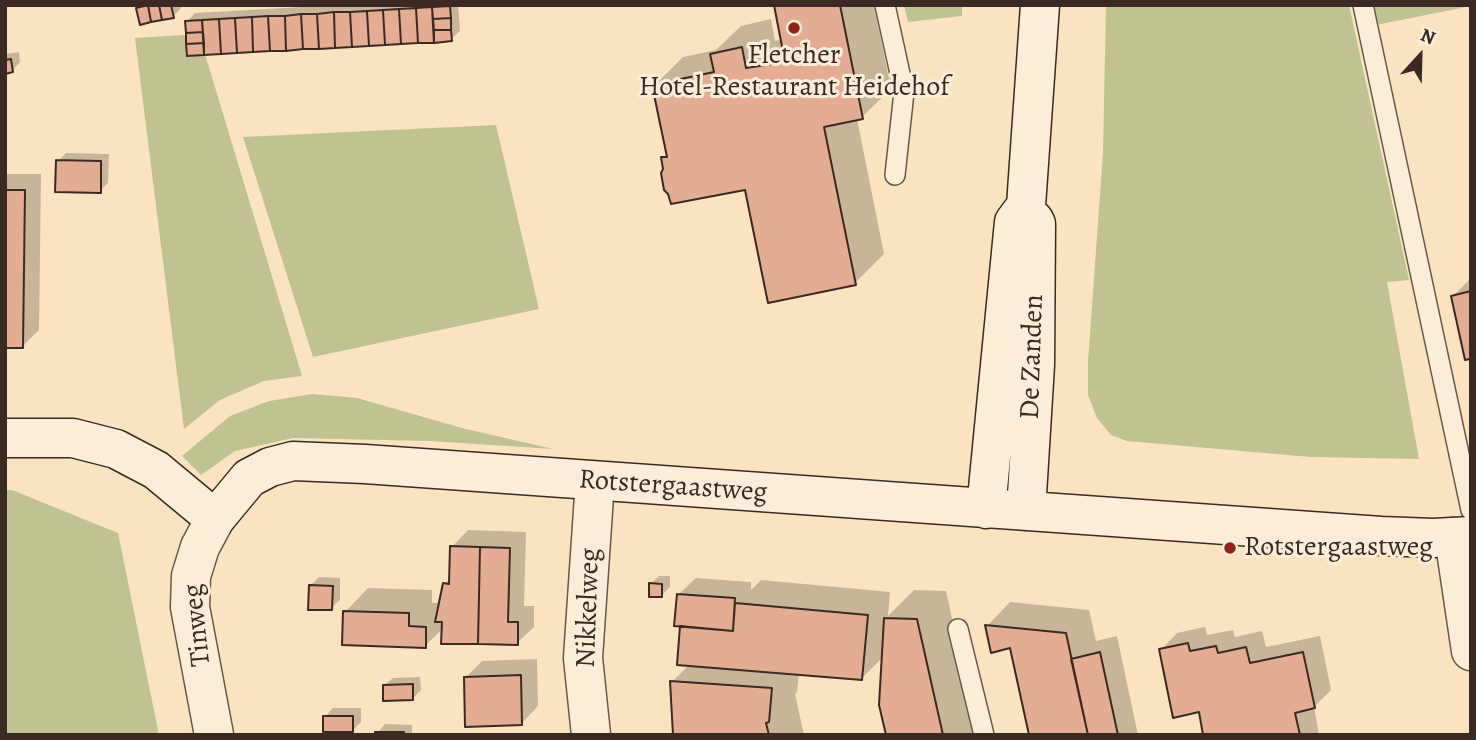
<!DOCTYPE html>
<style>
body{margin:0}
#map{position:relative;width:1476px;height:740px;overflow:hidden;background:#f9e3c1;font-family:Alegreya,serif}
canvas{display:block}
.frame{position:absolute;inset:0;border:7px solid #3b2a23;pointer-events:none}
.north{position:absolute;left:1385px;top:21px;width:70px;height:70px;-webkit-text-stroke:5px #fbedd7;paint-order:stroke;rotate:22deg;font-size:19px;font-weight:700;line-height:28px;text-align:center;color:#3b2a23}
.north::after{content:'';display:block;margin:auto;width:24px;height:32px;background:#3b2a23;clip-path:polygon(50% 0,100% 100%,50% 72%,0 100%)}
</style>
<div id="map">
<canvas width="1476" height="740"></canvas>
<div class="frame"></div>
<div class="north">N</div>
</div>
<script>
const context = document.querySelector('canvas').getContext('2d');
context.lineJoin = 'round';
function fillPath(path, color) { context.fillStyle = color; context.fill(path, 'evenodd'); }
const poly = rows => new Path2D(rows.map(r => 'M' + r).join(''));
function trace(path, color, width, dash) { context.strokeStyle = color; context.lineWidth = width; context.lineCap = dash ? 'butt' : 'round'; context.setLineDash(dash || []); context.stroke(path); }
function label(font, color, halo, rows, align = 'center') {
  context.font = font + ' Alegreya,serif'; context.lineWidth = 6; context.setLineDash([]); context.textBaseline = 'middle'; context.strokeStyle = halo; context.fillStyle = color; for (const [text, x, y, turn = 0] of rows) {
    context.save(); context.translate(x, y); context.rotate((+turn || 0) * Math.PI / 180); context.textAlign = isNaN(turn) ? turn : align; if (halo) context.strokeText(text, 0, 0); context.fillText(text, 0, 0); context.restore();
  }
}
fillPath(poly([
 [904,5,962,5,962,16,908,22],
 [1106,5,1349,5,1409,280,1387,282,1419,459,1311,457,1127,441,1111,435,1097,418,1088,395,1088,362,1103,153],
 [1372,5,1471,5,1471,6,1376,25],
 [199,34,302,376,264,381,220,400,184,429,135,38],
 [496,125,539,309,313,357,243,137],
 [313,394,357,398,462,428,553,449,430,441,293,438,235,451,201,475,182,456,230,416,269,401],
 [5,490,12,490,118,533,159,735,5,735]
]), '#c0c391');
fillPath(poly([
 [137,5,181,5,181,8,173,17,141,23],
 [337,5,458,5,460,31,451,39,189,54,187,22,195,13],
 [776,5,874,5,891,89,862,117,857,119,884,254,855,283,746,188,663,158,668,153,654,86,683,57,716,50,741,26,771,19,775,41,783,39],
 [19,52,20,62,12,71,5,72,5,54],
 [66,153,109,154,108,183,100,191,58,161],
 [5,174,41,174,39,330,22,347,5,346],
 [1471,278,1471,357,1453,296],
 [468,530,526,532,524,606,534,606,534,627,517,643,444,627,425,646,345,612,368,588,432,590,432,603,441,603,444,584,451,578,452,547],
 [659,576,670,576,670,587,661,596,650,584],
 [319,577,340,578,340,600,331,608,311,585],
 [696,578,751,582,751,590,761,580,890,592,888,616,914,590,946,591,978,735,888,735,883,657,862,678,799,673,797,692,795,694,804,735,674,735,672,682,690,664,682,625,679,594],
 [1010,602,1089,610,1096,641,1117,636,1138,735,1030,735,1011,646,987,626],
 [1205,627,1207,635,1233,630,1235,637,1262,631,1266,647,1320,636,1331,690,1314,707,1319,735,1205,735,1200,710,1161,650,1177,633],
 [537,659,538,706,522,723,466,677,482,661],
 [420,677,421,690,412,699,384,686,393,678],
 [333,708,361,708,361,722,353,730,325,717],
 [385,724,412,725,412,735,376,735]
]), '#0003');
const building = poly([
 [148,5,151,22,140,25,136,8,148,5],
 [148,5,159,5,162,20,151,22,148,5],
 [159,5,171,5,174,18,162,20,159,5],
 [774,5,840,5,863,119,824,127,856,285,768,303,745,190,671,204,668,194,664,190,661,173,663,169,661,157,667,157,652,85,714,72,710,54,742,47,746,68,785,62,774,5],
 [450,6,451,18,433,19,432,7,450,6],
 [432,7,434,43,418,43,416,8,432,7],
 [416,8,418,43,401,44,399,9,416,8],
 [399,9,401,44,385,45,383,10,399,9],
 [383,10,385,45,369,46,367,11,383,10],
 [367,11,369,46,352,47,350,12,367,11],
 [334,12,350,12,352,47,335,48,334,12],
 [334,12,335,48,319,49,317,14,334,12],
 [301,14,303,49,286,51,285,16,301,14],
 [301,14,317,14,319,49,303,49,301,14],
 [268,16,285,16,286,51,270,51,268,16],
 [268,16,270,51,253,52,252,17,268,16],
 [252,17,253,52,237,53,235,18,252,17],
 [235,18,237,53,221,54,219,19,235,18],
 [451,18,451,30,434,30,433,19,451,18],
 [219,19,221,54,204,55,202,20,219,19],
 [202,20,203,32,186,33,185,21,202,20],
 [434,30,451,30,452,41,434,43,434,30],
 [203,32,204,43,186,44,186,33,203,32],
 [204,43,204,55,187,56,186,44,204,43],
 [11,59,13,72,5,74,5,60,11,59],
 [56,160,101,161,101,193,55,192,56,160],
 [5,190,25,190,23,348,5,348,5,190],
 [1471,291,1471,362,1470,359,1465,360,1451,296,1471,291],
 [450,546,480,547,478,644,441,644,442,622,435,622,443,583,449,584,450,546],
 [480,547,510,548,508,622,518,622,518,645,478,644,480,547],
 [649,583,662,584,662,597,649,597,649,583],
 [309,585,333,586,332,610,308,610,309,585],
 [677,594,735,598,733,631,674,626,677,594],
 [735,603,868,615,862,680,677,665,680,626,733,631,735,603],
 [343,611,409,613,409,626,426,627,426,648,342,645,343,611],
 [884,618,917,619,943,735,886,735,879,705,884,618],
 [985,625,1066,633,1088,735,1029,735,1010,648,991,653,985,625],
 [1188,643,1190,651,1216,646,1218,653,1246,647,1250,663,1303,652,1315,708,1295,713,1300,735,1203,735,1199,712,1173,718,1159,649,1188,643],
 [1100,652,1118,735,1088,735,1071,659,1100,652],
 [521,675,522,725,465,727,464,677,521,675],
 [670,681,772,688,769,722,766,723,769,735,673,735,670,681],
 [413,684,413,700,383,701,383,685,413,684],
 [323,716,353,716,353,732,323,732,323,716],
 [375,732,404,732,404,735,375,735,375,732]
]);
fillPath(building, '#e5ac94');
trace(building, '#3b2a23', 2);
const lane = poly([
 [885,5,904,92,895,175],
 [1363,5,1471,510],
 [958,629,984,735]
]);
const street = poly([
 [1454,537,1471,651],
 [214,735,190,607,191,576,200,547,215,519],
 [591,735,583,658,595,481]
]);
const secondary = poly([
 [5,438,73,438,116,449,156,470,215,519,249,478,270,467,293,461,365,464,1381,536,1433,538,1471,536],
 [986,509,1014,222,1026,206,1040,5],
 [1026,511,1035,365,1036,224,1034,220]
]);
trace(lane, '#6a584a', 22);
trace(street, '#6a584a', 41);
trace(secondary, '#3b2a23', 41);
trace(lane, '#fbedd7', 19);
trace(street, '#fbedd7', 38);
trace(secondary, '#fbedd7', 38);
for (const [x, y, r, color] of [
 [794,28,7,"#8f2418"],
 [1230,548,7,"#8f2418"]
]) { const dot = new Path2D(); dot.arc(x, y, r, 0, 2 * Math.PI); context.fillStyle = color; context.fill(dot); trace(dot, '#fbedd7', 2.5); }
label('28px', '#3b2a23', '#fbedd7', [
 ["Fletcher",794,56],
 ["Hotel-Restaurant Heidehof",794,88],
 ["Rotstergaastweg",1244,548,"left"]
]);
label('28px', '#3b2a23', '#fbedd7', [
 ["De Zanden",1033,357,-88],
 ["Rotstergaastweg",673,487,4],
 ["Nikkelweg",589,608,-88],
 ["Tinweg",198,625,-96]
]);
</script>
